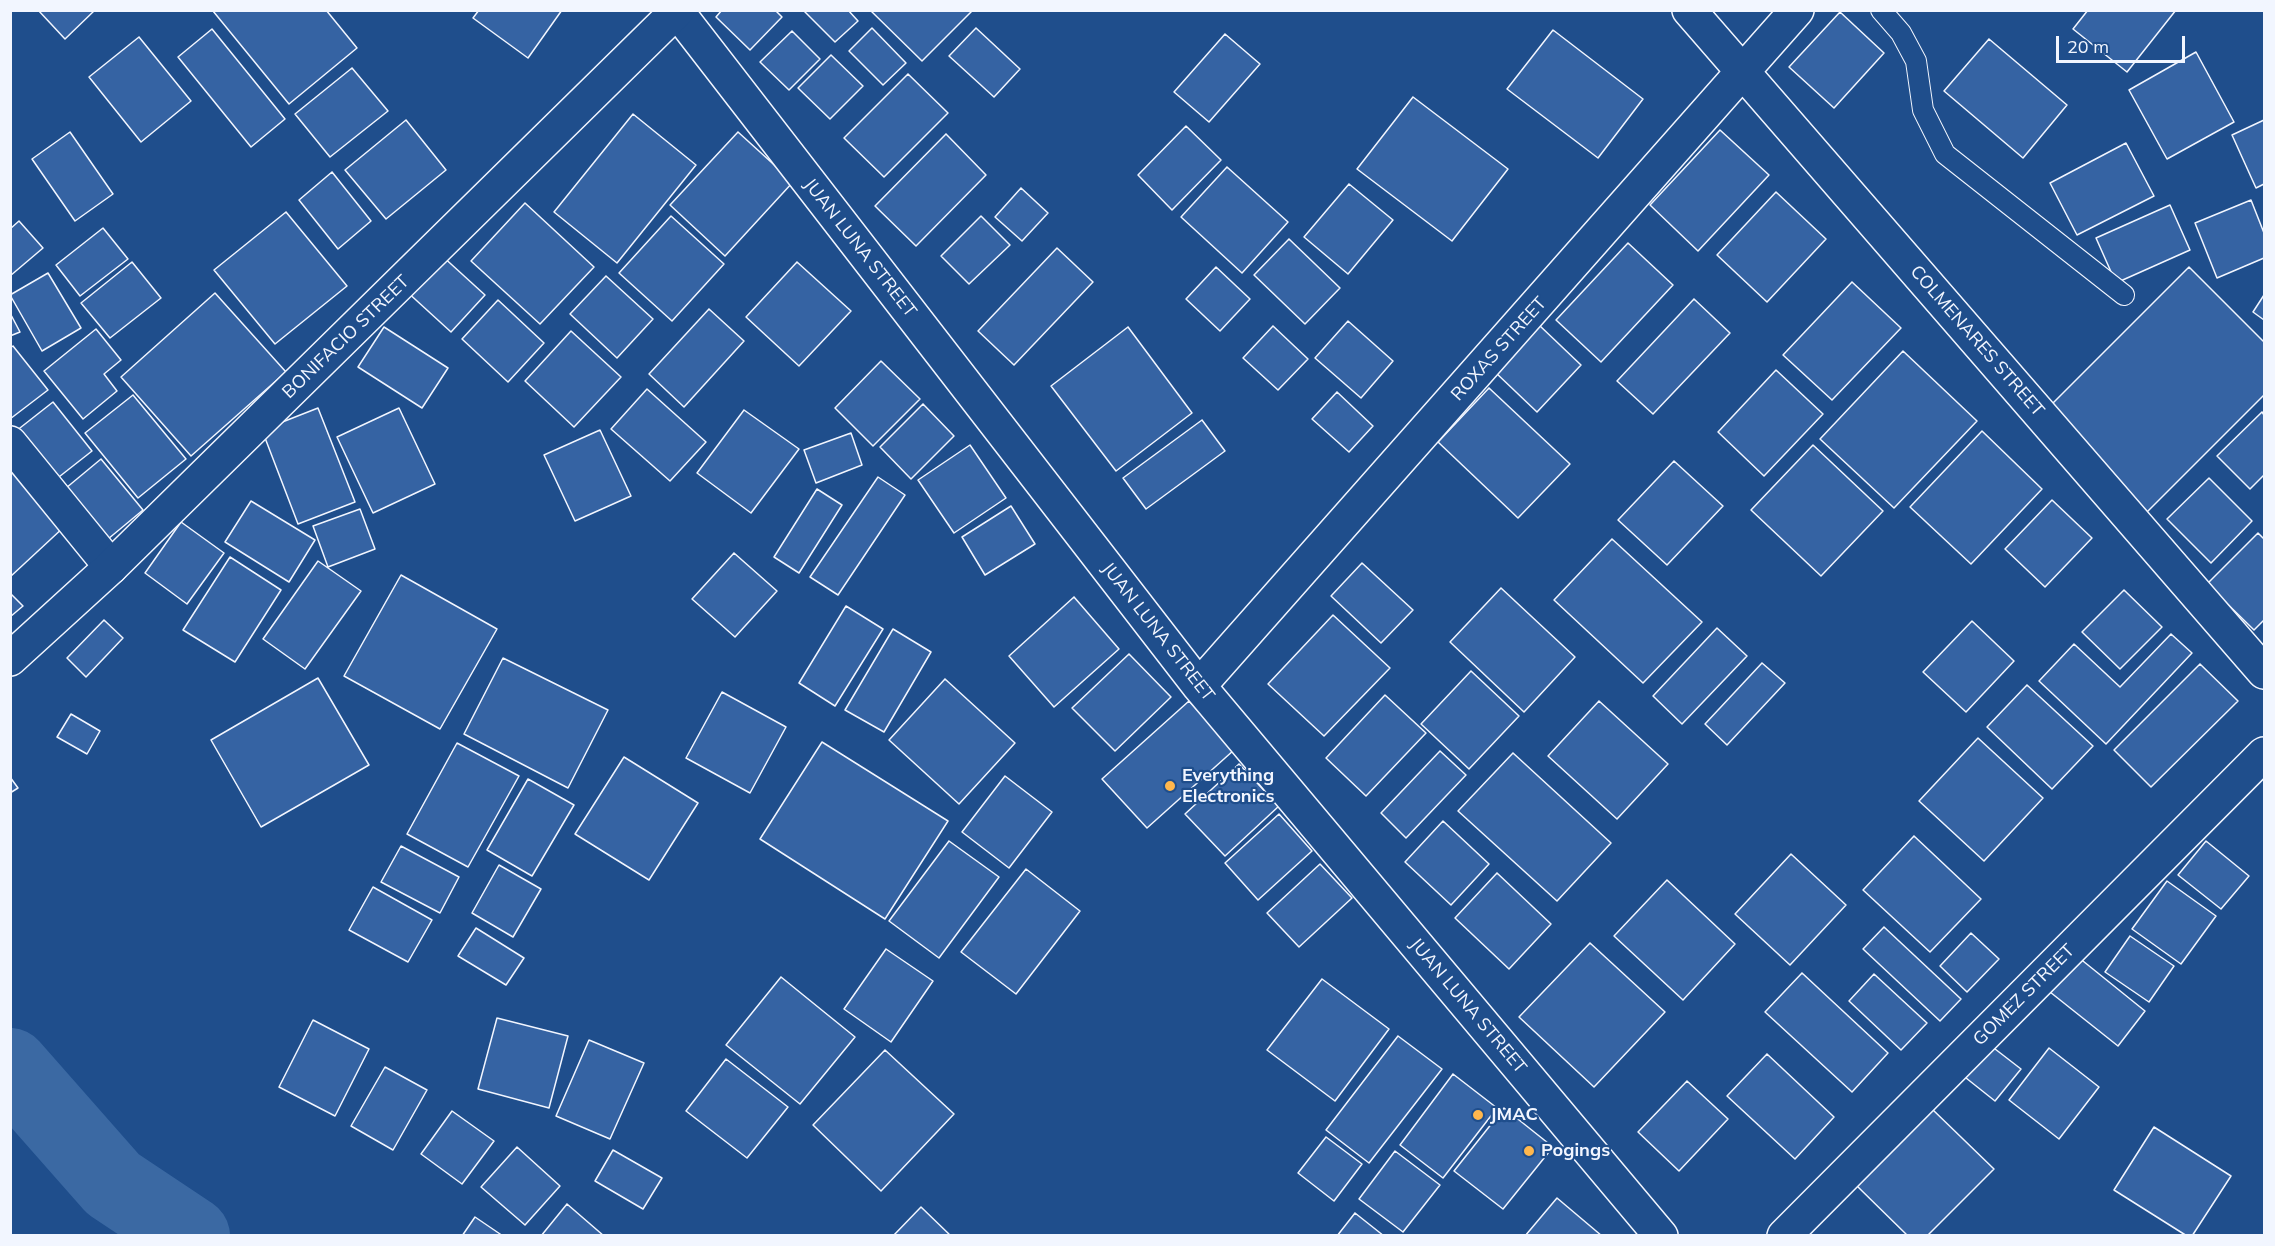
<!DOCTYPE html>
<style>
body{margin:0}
#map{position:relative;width:2275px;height:1246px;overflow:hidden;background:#1f4e8c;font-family:Mulish,sans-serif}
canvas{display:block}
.frame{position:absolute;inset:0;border:12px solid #f2f6ff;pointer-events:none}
.scale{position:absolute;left:2056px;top:36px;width:129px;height:27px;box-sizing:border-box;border:3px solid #f2f6ff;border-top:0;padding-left:8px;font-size:18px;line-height:21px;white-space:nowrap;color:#f2f6ff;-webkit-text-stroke:4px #1f4e8c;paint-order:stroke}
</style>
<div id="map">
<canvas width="2275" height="1246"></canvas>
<div class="frame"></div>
<div class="scale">20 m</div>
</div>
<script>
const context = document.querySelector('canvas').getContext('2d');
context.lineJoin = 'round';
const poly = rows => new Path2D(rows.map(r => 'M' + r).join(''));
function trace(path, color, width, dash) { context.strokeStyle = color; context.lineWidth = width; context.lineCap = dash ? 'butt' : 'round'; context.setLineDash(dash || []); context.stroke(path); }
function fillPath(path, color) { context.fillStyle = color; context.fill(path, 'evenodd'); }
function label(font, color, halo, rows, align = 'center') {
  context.font = font + ' Mulish,sans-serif'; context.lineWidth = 4.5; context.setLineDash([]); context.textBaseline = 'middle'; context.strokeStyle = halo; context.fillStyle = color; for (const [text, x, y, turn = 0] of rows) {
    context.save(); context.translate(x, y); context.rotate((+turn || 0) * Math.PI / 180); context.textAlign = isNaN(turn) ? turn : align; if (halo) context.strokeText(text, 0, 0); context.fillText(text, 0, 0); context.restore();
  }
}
trace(poly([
 [10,1067,113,1184,191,1236]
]), '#3b69a3', 78);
const building = poly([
 [38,10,95,10,65,39,38,10],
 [326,10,357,48,289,104,213,11,326,10],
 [479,10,562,10,528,58,473,18,479,10],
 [722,10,775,10,782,17,750,50,716,17,722,10],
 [803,10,848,10,858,21,835,42,803,10],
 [870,10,973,10,922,61,870,10],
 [2088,10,2176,10,2127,72,2073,29,2088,10],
 [1840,12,1884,53,1834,108,1789,67,1840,12],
 [872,28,906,63,883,85,849,51,872,28],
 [976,28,1020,69,994,97,949,56,976,28],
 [212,29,285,119,251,147,178,57,212,29],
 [1553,30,1643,99,1598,158,1507,89,1553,30],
 [792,31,820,59,789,90,760,62,792,31],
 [1225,34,1260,64,1209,122,1174,92,1225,34],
 [139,37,191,101,141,142,89,77,139,37],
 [1989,39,2067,105,2023,158,1944,91,1989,39],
 [2196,52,2234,122,2167,159,2129,90,2196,52],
 [831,55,863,86,830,119,798,88,831,55],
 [352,68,388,111,330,157,295,114,352,68],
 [908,74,948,113,884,177,844,138,908,74],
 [1413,97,1508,169,1452,241,1357,169,1413,97],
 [633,114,696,165,617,263,554,212,633,114],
 [406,120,446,170,386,219,345,170,406,120],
 [2264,120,2264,184,2256,188,2232,135,2264,120],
 [1186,126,1221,160,1172,210,1138,175,1186,126],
 [1720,130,1769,175,1698,251,1650,205,1720,130],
 [70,132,113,194,75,221,32,159,70,132],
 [738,132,793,182,725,256,670,205,738,132],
 [946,134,986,175,916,246,875,206,946,134],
 [2126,143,2154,196,2077,235,2050,183,2126,143],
 [1227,167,1288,222,1242,273,1181,217,1227,167],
 [332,172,371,221,338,249,299,200,332,172],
 [1349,184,1393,220,1348,274,1304,237,1349,184],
 [1021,188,1048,213,1022,241,995,217,1021,188],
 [1776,192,1826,239,1767,302,1717,255,1776,192],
 [2251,200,2264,233,2264,258,2217,278,2195,223,2251,200],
 [525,203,594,267,540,324,471,261,525,203],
 [2170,205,2190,250,2116,283,2096,238,2170,205],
 [286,212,347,286,275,344,214,270,286,212],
 [671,216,724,264,672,321,619,273,671,216],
 [981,216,1010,245,969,284,941,256,981,216],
 [19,221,43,248,10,276,10,229,19,221],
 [103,228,128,259,80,296,56,265,103,228],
 [1289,239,1340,288,1305,324,1254,275,1289,239],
 [1628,243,1673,285,1601,362,1556,320,1628,243],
 [1057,248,1093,282,1014,365,978,331,1057,248],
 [440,254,485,295,451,332,405,290,440,254],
 [132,262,161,298,110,338,81,303,132,262],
 [797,262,851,311,799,366,746,317,797,262],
 [1216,267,1250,299,1220,331,1186,299,1216,267],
 [2189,267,2264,342,2264,395,2147,512,2045,411,2189,267],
 [48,273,81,328,42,351,10,295,48,273],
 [606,276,653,319,617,358,570,314,606,276],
 [1852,282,1901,328,1832,400,1783,355,1852,282],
 [215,293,286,372,191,456,121,377,215,293],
 [2264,295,2264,320,2253,312,2264,295],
 [1694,299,1730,333,1653,414,1617,381,1694,299],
 [498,300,544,343,508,382,462,339,498,300],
 [709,309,744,341,684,407,649,374,709,309],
 [10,313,20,332,10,336,10,313],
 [1348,321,1393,361,1361,398,1315,358,1348,321],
 [1539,325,1581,365,1537,412,1495,372,1539,325],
 [1273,326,1308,359,1278,390,1243,358,1273,326],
 [384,327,448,368,422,408,358,367,384,327],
 [1128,327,1192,413,1116,471,1051,386,1128,327],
 [96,329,121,360,104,374,117,391,83,419,44,371,96,329],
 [571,331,621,377,574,427,525,381,571,331],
 [13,346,48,390,10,419,10,348,13,346],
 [1903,351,1977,421,1894,508,1820,439,1903,351],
 [881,361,920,399,873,446,835,408,881,361],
 [1776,370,1823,414,1764,476,1718,432,1776,370],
 [1489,388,1570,464,1518,518,1438,442,1489,388],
 [647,389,706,442,670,481,611,429,647,389],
 [1337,392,1373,426,1349,452,1312,419,1337,392],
 [133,395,186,459,138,498,85,433,133,395],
 [53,402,92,451,50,484,11,435,53,402],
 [923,404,954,436,911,479,880,447,923,404],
 [318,408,355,502,298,524,262,430,318,408],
 [399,408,435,484,373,513,337,437,399,408],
 [744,410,799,449,751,513,697,473,744,410],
 [2262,412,2264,415,2264,475,2250,489,2217,456,2262,412],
 [1202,420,1225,451,1146,509,1123,478,1202,420],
 [600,430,631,496,575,521,544,455,600,430],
 [1982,431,2042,489,1971,564,1910,507,1982,431],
 [851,433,862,465,816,483,804,450,851,433],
 [970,445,1006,498,954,533,918,480,970,445],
 [1813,445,1883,511,1821,576,1751,510,1813,445],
 [101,459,143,510,102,544,60,493,101,459],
 [1674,461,1723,506,1667,565,1618,520,1674,461],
 [10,469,65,526,10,577,10,469],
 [878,477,905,495,838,595,810,577,878,477],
 [2209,478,2252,521,2211,563,2167,519,2209,478],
 [817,489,842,505,799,573,774,557,817,489],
 [2052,500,2092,538,2045,587,2005,549,2052,500],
 [251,501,315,540,289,582,225,542,251,501],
 [1011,506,1035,544,985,575,962,537,1011,506],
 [360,509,375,549,328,567,313,526,360,509],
 [181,522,224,553,187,604,145,573,181,522],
 [2258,533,2264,539,2264,620,2254,630,2207,584,2258,533],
 [1612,539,1702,622,1643,683,1554,600,1612,539],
 [734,553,777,591,735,637,692,599,734,553],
 [230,557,281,590,235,662,183,630,230,557],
 [318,561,361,591,305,669,263,639,318,561],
 [1362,563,1413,610,1381,643,1331,596,1362,563],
 [401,575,497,629,440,729,344,676,401,575],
 [1501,588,1575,657,1524,712,1450,642,1501,588],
 [2124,590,2162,627,2120,669,2082,632,2124,590],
 [10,593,23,606,10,617,10,593],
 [1074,597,1119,649,1054,707,1009,656,1074,597],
 [846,606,883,629,835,706,799,683,846,606],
 [1333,615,1390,668,1324,736,1268,684,1333,615],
 [104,620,123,638,86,677,67,658,104,620],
 [1972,621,2014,661,1966,712,1923,672,1972,621],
 [1717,628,1747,656,1682,724,1653,696,1717,628],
 [893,629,931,652,884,732,845,710,893,629],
 [2171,634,2192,653,2106,744,2039,681,2074,644,2120,687,2171,634],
 [1129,654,1171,697,1115,751,1072,708,1129,654],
 [503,658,608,710,568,788,464,734,503,658],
 [1762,663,1785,683,1727,745,1705,724,1762,663],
 [2200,664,2238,701,2151,787,2114,750,2200,664],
 [1471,671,1519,716,1469,769,1421,724,1471,671],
 [318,678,369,765,261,827,211,740,318,678],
 [945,679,1015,743,959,804,889,740,945,679],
 [2027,685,2093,746,2052,789,1987,727,2027,685],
 [722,692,786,727,750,793,686,758,722,692],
 [1385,695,1426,733,1366,796,1326,758,1385,695],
 [1189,701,1234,750,1147,828,1102,779,1189,701],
 [1599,701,1668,764,1617,819,1548,756,1599,701],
 [71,714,100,731,87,754,57,737,71,714],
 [1978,738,2043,798,1984,861,1919,801,1978,738],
 [822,742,948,821,885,919,760,839,822,742],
 [457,743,519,776,468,867,407,834,457,743],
 [1440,751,1466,775,1406,838,1381,813,1440,751],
 [1513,753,1611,843,1557,901,1458,811,1513,753],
 [624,757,698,803,649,880,575,834,624,757],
 [1239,764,1279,806,1225,856,1185,814,1239,764],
 [1005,776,1052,812,1009,868,962,832,1005,776],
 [10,777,18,788,10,793,10,777],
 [528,779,574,805,532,876,487,850,528,779],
 [1279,814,1312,851,1258,900,1225,863,1279,814],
 [1443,821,1489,864,1451,905,1405,862,1443,821],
 [1914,836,1981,899,1930,952,1863,890,1914,836],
 [949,841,999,877,939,958,889,921,949,841],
 [2206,841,2249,876,2221,909,2178,875,2206,841],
 [401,846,459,877,440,913,381,882,401,846],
 [1791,854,1846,905,1790,965,1735,914,1791,854],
 [1320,864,1352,898,1299,947,1267,913,1320,864],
 [499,865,541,889,513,937,472,913,499,865],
 [1026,869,1080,911,1016,994,961,952,1026,869],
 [1497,873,1551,924,1509,969,1455,918,1497,873],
 [1667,880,1735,944,1683,1000,1614,936,1667,880],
 [2167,881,2216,916,2181,964,2132,929,2167,881],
 [373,887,432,920,408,962,349,930,373,887],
 [1884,927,1961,999,1940,1021,1863,949,1884,927],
 [476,928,524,958,506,985,458,956,476,928],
 [1971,933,1999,959,1967,992,1940,966,1971,933],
 [2130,936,2174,966,2149,1002,2105,972,2130,936],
 [1590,943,1665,1012,1594,1087,1519,1017,1590,943],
 [886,949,933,981,891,1042,844,1009,886,949],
 [2078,957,2145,1011,2118,1046,2050,992,2078,957],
 [1802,973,1888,1053,1852,1092,1765,1012,1802,973],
 [1874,974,1927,1023,1901,1050,1849,1001,1874,974],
 [781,977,855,1037,800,1104,726,1045,781,977],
 [1322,979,1389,1029,1335,1101,1267,1050,1322,979],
 [497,1018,568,1036,549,1108,478,1089,497,1018],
 [313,1020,369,1049,335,1116,279,1087,313,1020],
 [1398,1036,1442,1069,1369,1163,1326,1130,1398,1036],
 [589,1040,644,1063,610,1139,556,1116,589,1040],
 [1986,1042,2021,1069,1995,1101,1961,1074,1986,1042],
 [2049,1048,2099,1087,2059,1139,2009,1100,2049,1048],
 [885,1050,954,1114,881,1191,813,1125,885,1050],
 [1767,1054,1834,1117,1795,1159,1727,1096,1767,1054],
 [726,1059,788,1107,747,1158,686,1111,726,1059],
 [385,1067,427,1090,393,1150,351,1126,385,1067],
 [1453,1074,1497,1108,1443,1178,1400,1145,1453,1074],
 [1687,1081,1728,1119,1679,1171,1638,1132,1687,1081],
 [1504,1108,1553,1147,1503,1209,1454,1171,1504,1108],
 [1932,1109,1994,1169,1927,1236,1908,1236,1857,1186,1932,1109],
 [452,1111,494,1141,462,1184,421,1154,452,1111],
 [2154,1127,2231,1176,2192,1236,2187,1236,2114,1190,2154,1127],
 [1326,1137,1362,1164,1334,1201,1298,1173,1326,1137],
 [517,1147,560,1186,525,1225,481,1187,517,1147],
 [613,1150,662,1178,643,1209,595,1181,613,1150],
 [1395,1151,1440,1185,1403,1232,1359,1199,1395,1151],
 [1557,1198,1602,1236,1525,1236,1557,1198],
 [567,1204,604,1236,541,1236,567,1204],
 [921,1207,951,1236,893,1236,921,1207],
 [1355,1213,1384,1236,1337,1236,1355,1213],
 [475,1217,503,1236,462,1236,475,1217]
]);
fillPath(building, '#3563a3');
trace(building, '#f2f6ff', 1.5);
const service = poly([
 [1881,10,1901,33,1916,61,1923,110,1945,154,2124,295]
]);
const minor = poly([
 [676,10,1199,686,1661,1236],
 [1689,10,2264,672],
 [10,443,111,567],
 [1199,686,1797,10],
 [1784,1236,2264,754]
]);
const tertiary = poly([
 [10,659,111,567,678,10]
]);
trace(service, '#f2f6ff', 22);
trace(minor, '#f2f6ff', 36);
trace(tertiary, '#f2f6ff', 36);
trace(service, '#1f4e8c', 20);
trace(minor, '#1f4e8c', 33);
trace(tertiary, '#1f4e8c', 33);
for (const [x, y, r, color] of [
 [1170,786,6,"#ffb74d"],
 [1478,1115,6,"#ffb74d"],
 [1529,1151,6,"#ffb74d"]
]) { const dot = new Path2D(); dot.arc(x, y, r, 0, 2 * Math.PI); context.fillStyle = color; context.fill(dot); trace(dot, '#1f4e8c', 2); }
label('18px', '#f2f6ff', '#1f4e8c', [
 ["JUAN LUNA STREET",860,248,52],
 ["BONIFACIO STREET",346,337,-44],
 ["COLMENARES STREET",1977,341,49],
 ["ROXAS STREET",1499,349,-48],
 ["JUAN LUNA STREET",1158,632,52],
 ["GOMEZ STREET",2024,995,-45],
 ["JUAN LUNA STREET",1468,1006,50]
]);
label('bold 18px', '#f2f6ff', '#1f4e8c', [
 ["Everything",1182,776],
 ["Electronics",1182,797],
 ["JMAC",1490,1115],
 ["Pogings",1541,1151]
], 'left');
</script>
